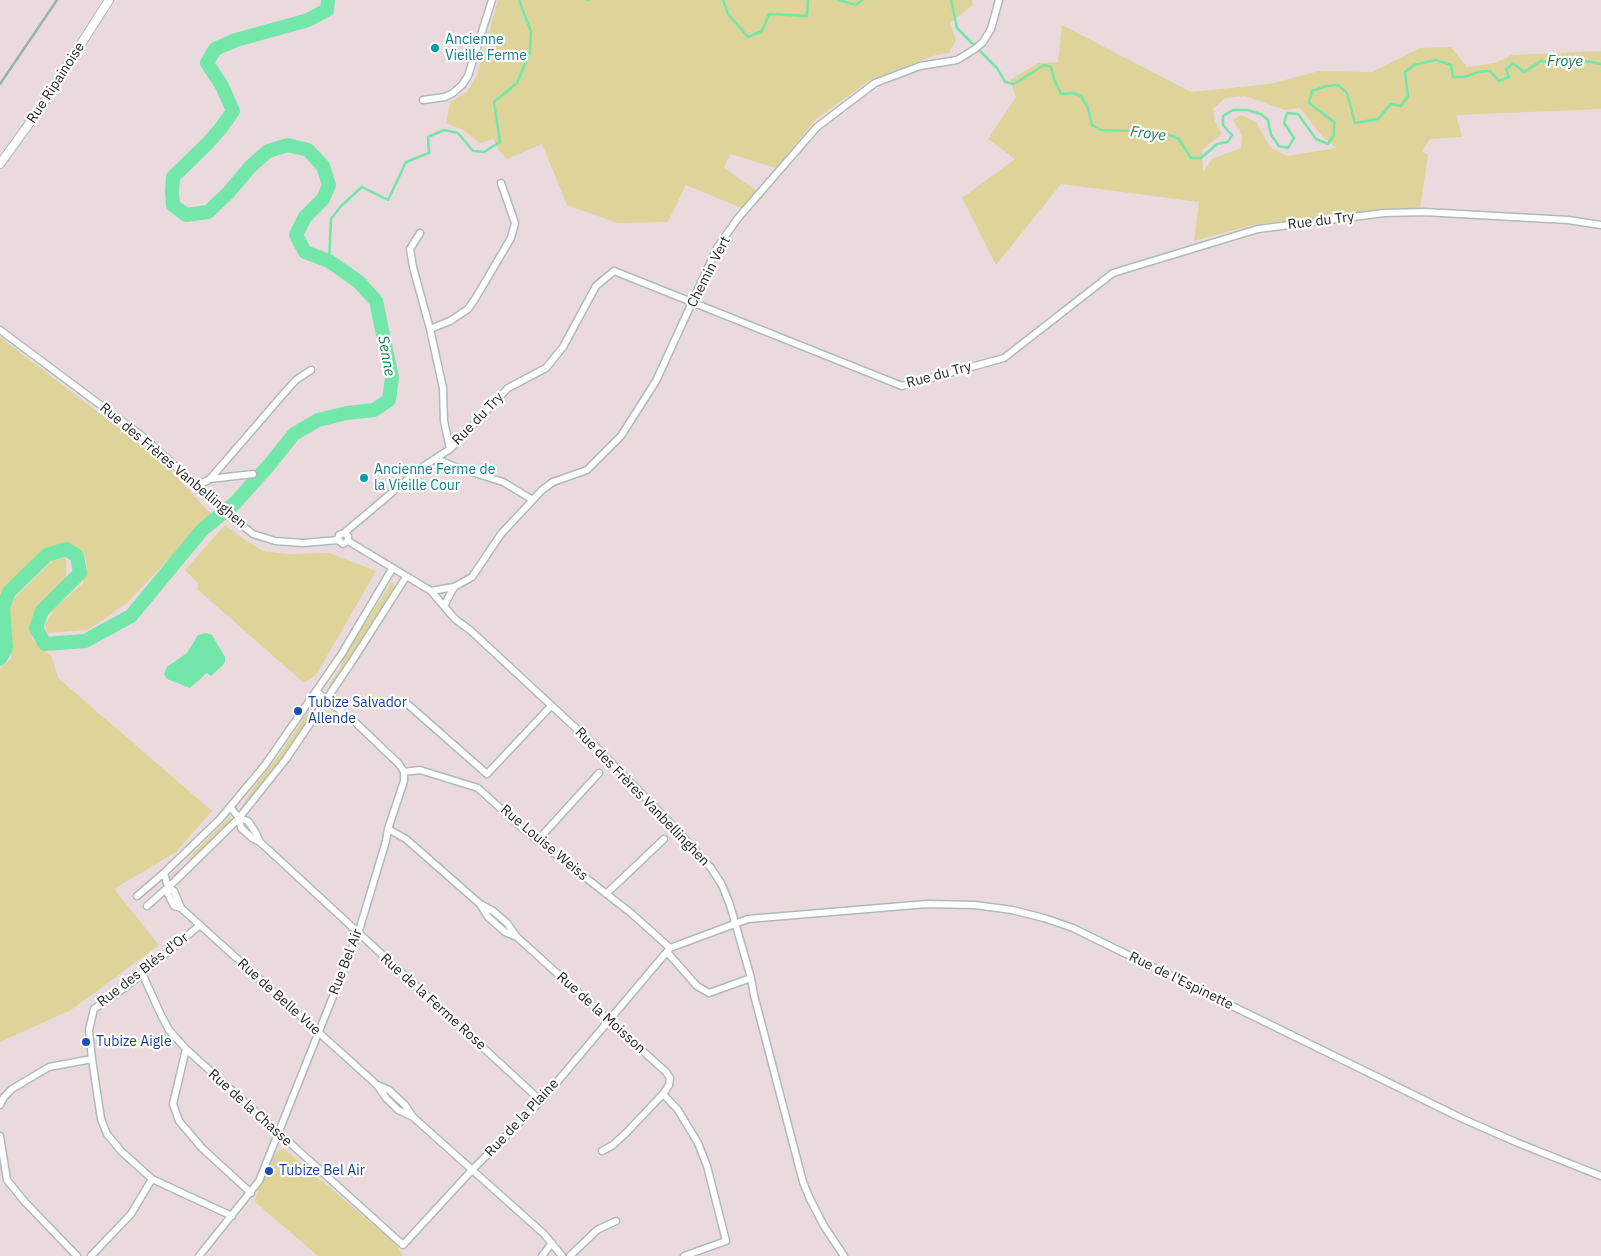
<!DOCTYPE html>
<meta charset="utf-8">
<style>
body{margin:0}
canvas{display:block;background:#eadade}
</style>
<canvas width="1601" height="1256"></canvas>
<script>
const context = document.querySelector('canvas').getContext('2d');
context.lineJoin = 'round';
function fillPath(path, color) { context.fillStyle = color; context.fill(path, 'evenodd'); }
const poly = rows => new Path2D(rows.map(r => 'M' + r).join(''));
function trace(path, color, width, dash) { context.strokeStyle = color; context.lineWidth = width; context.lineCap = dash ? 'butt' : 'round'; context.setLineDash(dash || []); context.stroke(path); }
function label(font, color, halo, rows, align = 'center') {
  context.font = font + ' "IBM Plex Sans",sans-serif'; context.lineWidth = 4.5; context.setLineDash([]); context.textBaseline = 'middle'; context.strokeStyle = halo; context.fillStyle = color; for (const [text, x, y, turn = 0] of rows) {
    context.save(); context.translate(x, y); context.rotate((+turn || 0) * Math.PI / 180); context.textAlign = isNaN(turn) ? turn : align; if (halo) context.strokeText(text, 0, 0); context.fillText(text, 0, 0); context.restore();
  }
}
fillPath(poly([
 [498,0,972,0,973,5,950,23,956,40,949,53,936,55,870,80,816,119,776,168,730,154,724,168,757,191,741,208,686,185,668,222,617,223,567,205,542,144,507,159,499,151,493,139,480,143,463,130,446,123,450,102,467,92,477,75],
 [1062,25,1191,92,1270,84,1319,71,1372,72,1420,48,1451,47,1467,67,1495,63,1511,55,1601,51,1601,109,1456,115,1462,137,1430,139,1422,151,1428,155,1420,208,1389,208,1253,225,1194,241,1199,202,1061,184,996,265,962,198,1015,159,988,139,1016,97,1010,80,1038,63,1058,62],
 [1245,96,1285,110,1300,108,1322,136,1336,148,1287,156,1271,148,1256,122,1241,115,1233,120,1242,135,1241,148,1212,159,1203,173,1202,150,1222,134,1215,121,1213,109,1225,98],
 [0,337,163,462,211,514,127,603,88,630,47,633,45,625,54,609,83,583,87,567,85,556,76,549,54,546,0,597],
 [225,525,245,540,263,551,288,554,329,553,376,571,316,675,304,683,197,589,198,583,185,570],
 [66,557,66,583,32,618,32,639,52,657,58,678,212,811,176,852,114,889,159,945,71,1010,0,1042,0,669,11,658,8,605,52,561],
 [392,582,395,586,330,688,329,685,341,667,343,657],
 [311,708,314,712,280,762,241,812,240,809,256,784,277,758],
 [229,818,231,818,232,821,172,879,171,876,186,864,193,853],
 [284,1149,396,1244,403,1256,318,1256,254,1201,272,1158,279,1150]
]), '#ded499');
fillPath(poly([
 [206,633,212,635,225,657,225,662,222,666,211,676,207,673,190,688,167,679,164,674,167,667,187,653,198,635]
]), '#72e7a9');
trace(poly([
 [587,0,589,0],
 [723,0,728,14,748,37,762,31,769,14,807,16,808,0],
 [838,0,856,5,862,0],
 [951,0,957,28,997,68,1005,82,1014,84,1044,65,1051,67,1054,79,1061,94,1073,93,1081,96,1088,108,1092,125,1101,130,1140,131,1166,134,1178,138,1191,158,1201,158,1217,144,1228,142,1232,135,1223,125,1223,116,1233,110,1247,110,1261,114,1268,120,1271,135,1279,146,1288,148,1294,138,1284,123,1287,113,1298,114,1316,139,1328,144,1334,135,1334,122,1309,103,1312,91,1327,86,1338,85,1347,93,1355,123,1378,119,1391,104,1401,106,1408,96,1405,72,1414,65,1436,60,1451,65,1453,77,1465,77,1478,72,1490,71,1499,81,1509,77,1506,70,1513,63,1524,72,1541,61,1568,65,1585,61,1601,64],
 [329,261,331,219,341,206,362,187,388,200,406,162,429,153,428,137,444,130,458,133,473,151,484,152,500,142,494,102,517,83,530,52,531,31,519,0]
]), '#72e7a9', 2.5);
trace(poly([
 [0,659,6,648,3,607,9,592,47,555,66,549,77,556,80,573,42,611,36,628,45,644,85,641,131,616,202,530,235,503,270,464,294,434,318,420,347,413,374,410,389,400,392,378,376,301,359,282,329,261,305,252,296,235,305,217,323,199,329,185,323,166,308,150,288,145,268,151,250,167,228,193,208,212,186,215,173,205,172,192,173,177,208,143,221,128,233,111,222,86,207,63,215,49,236,40,308,20,327,10,328,0]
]), '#72e7a9', 14);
const minor = poly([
 [423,100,445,97,453,93,462,85,468,76,492,0],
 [420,233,410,249,413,267,430,329,443,388,444,421,450,449],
 [430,329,450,321,468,309,475,299,511,238,515,223,501,183],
 [0,330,142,436,234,519,253,534,275,541,303,543,338,540,343,544,348,541],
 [437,459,453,466,503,482,533,500],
 [210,479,253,474],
 [197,486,210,479,286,391,296,380,311,370],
 [344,533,348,536,348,541,431,591,455,619,470,630,593,744,677,830,711,868,722,885,730,905,751,978,754,995,803,1182,810,1199,824,1226,844,1256],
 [338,540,339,535,344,533,421,468,450,449,508,388,546,368,563,347,596,286,614,271,902,386,1004,358,1113,273,1258,229,1384,213,1424,212,1568,220,1601,225],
 [431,591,454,587,472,577,501,534,542,490,553,482,587,470,621,436,656,381,717,248,738,218,817,127,875,83,920,66,957,60,975,49,983,42,991,29,999,0],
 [444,606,454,587],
 [404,701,487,774,551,706],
 [404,772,420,770,478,788,522,828,631,913,670,948],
 [231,808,239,818,241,828,252,838,260,842,256,833,248,821,239,818],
 [388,829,406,839,480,904,493,911,507,923,517,937,505,932,488,917,480,904],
 [537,841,599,773],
 [260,842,541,1101],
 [164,873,168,887,168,894,174,906,181,908,377,1085,386,1098,398,1110,413,1117,405,1105,389,1090,377,1085],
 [168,887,174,891,181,908],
 [606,894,664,839],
 [137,896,164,873,220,819,265,765,341,655,392,569],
 [147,906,175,881,239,818,286,759,351,663,406,577],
 [200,925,127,986,94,1009,89,1030,92,1059,101,1119,107,1134,121,1151,152,1179,232,1216],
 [517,937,666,1072,670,1078,669,1085,663,1094,678,1110,698,1143,707,1166,726,1241,684,1256],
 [667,952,697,986,709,993,751,978],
 [142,973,161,1015,169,1030,186,1049,403,1245,472,1170,541,1101,670,948,748,919,927,904,975,905,1012,910,1044,918,1073,928,1461,1118,1518,1143,1601,1176],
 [186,1049,173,1104,179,1121,202,1148,251,1193],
 [0,1105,4,1097,12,1089,49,1067,92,1059],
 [413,1117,544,1234,562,1256],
 [0,1136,7,1180,25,1202,77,1256],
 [602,1151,613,1145,627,1132,663,1094],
 [91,1256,131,1214,152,1179],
 [199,1256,259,1181,358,934,386,841,388,829,404,781,404,772,399,764,356,723,316,691],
 [542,1256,552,1243],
 [570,1256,597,1230,616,1221]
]);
const tertiary = poly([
 [0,164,41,107,109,0]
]);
trace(minor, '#aebbbb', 9);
trace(tertiary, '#aebbbb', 10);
trace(minor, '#fff', 6);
trace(tertiary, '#fff', 8);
trace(poly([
 [0,84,57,0]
]), '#9db0b1', 2.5);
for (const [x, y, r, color] of [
 [435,48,5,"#0f9aa8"],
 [364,478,5,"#0f9aa8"],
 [298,711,5,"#1a4fb4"],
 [86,1042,5,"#1a4fb4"],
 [269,1171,5,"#1a4fb4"]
]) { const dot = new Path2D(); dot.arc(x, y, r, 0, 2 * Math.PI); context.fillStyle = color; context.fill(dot); trace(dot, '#fff', 2); }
label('14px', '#0d838f', '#fff', [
 ["Ancienne",445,40],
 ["Vieille Ferme",445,56],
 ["Ancienne Ferme de",374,470],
 ["la Vieille Cour",374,486]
], 'left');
label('14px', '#282828', '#fff', [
 ["Rue Ripainoise",56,83,-57],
 ["Rue du Try",1321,221,-7],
 ["Chemin Vert",709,272,-63],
 ["Rue du Try",939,375,-15],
 ["Rue du Try",478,419,-46],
 ["Rue des Frères Vanbellinghen",173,466,40],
 ["Rue des Frères Vanbellinghen",642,797,46],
 ["Rue Louise Weiss",544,843,40],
 ["Rue Bel Air",346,962,-69],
 ["Rue des Blés d'Or",143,970,-38],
 ["Rue de l'Espinette",1181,981,26],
 ["Rue de Belle Vue",279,997,42],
 ["Rue de la Ferme Rose",433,1002,42],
 ["Rue de la Moisson",601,1013,42],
 ["Rue de la Chasse",250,1108,42],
 ["Rue de la Plaine",522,1118,-47]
]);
label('14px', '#164399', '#fff', [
 ["Tubize Salvador",308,703],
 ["Allende",308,719],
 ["Tubize Aigle",96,1042],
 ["Tubize Bel Air",279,1171]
], 'left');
label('italic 15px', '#158251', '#fff', [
 ["Froye",1565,62],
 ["Froye",1148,134,7],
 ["Senne",386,356,80]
]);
</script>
